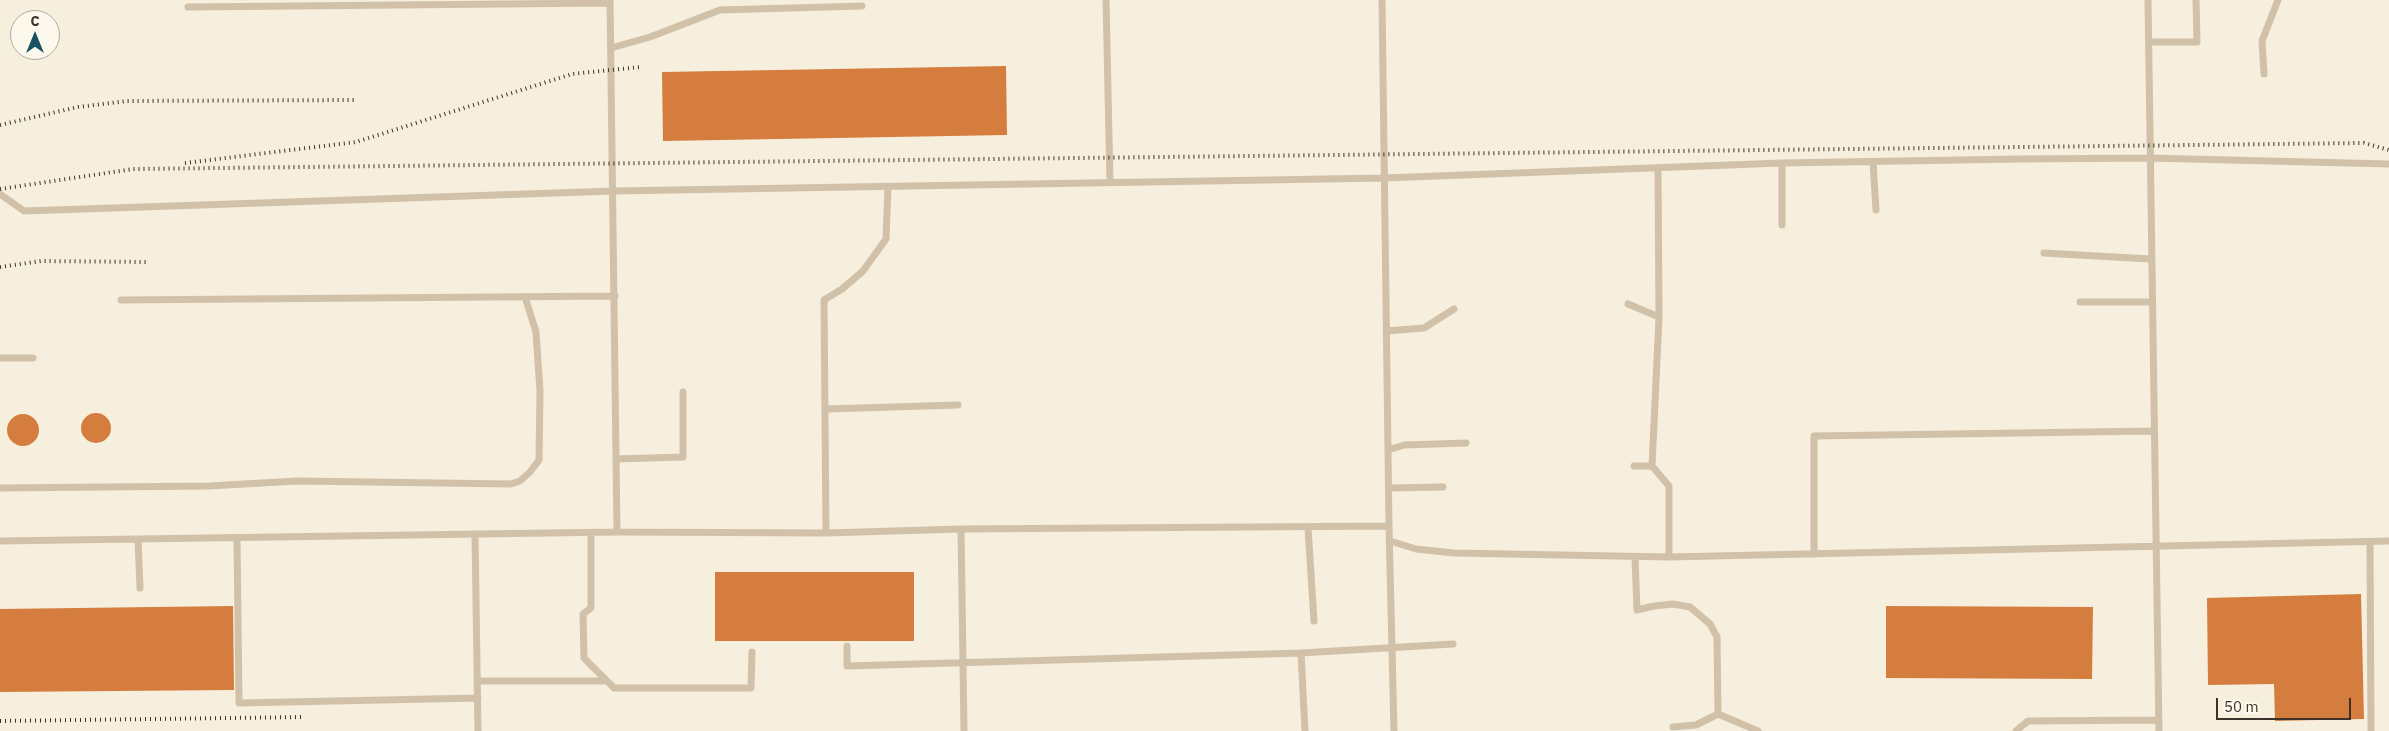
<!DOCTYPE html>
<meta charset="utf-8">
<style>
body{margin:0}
#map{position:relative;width:2389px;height:731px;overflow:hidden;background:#f6efde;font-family:"IBM Plex Sans",sans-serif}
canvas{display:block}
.north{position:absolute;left:10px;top:10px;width:50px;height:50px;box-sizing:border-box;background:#fcf8ec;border:1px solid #afa99e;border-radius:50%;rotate:0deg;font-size:14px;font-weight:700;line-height:20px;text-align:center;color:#3c3229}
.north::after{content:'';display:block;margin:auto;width:18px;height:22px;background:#195163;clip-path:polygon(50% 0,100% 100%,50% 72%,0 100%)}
.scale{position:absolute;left:2216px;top:698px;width:135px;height:22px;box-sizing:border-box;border:2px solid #3c3229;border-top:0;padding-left:6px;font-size:15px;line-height:18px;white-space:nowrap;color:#3c3229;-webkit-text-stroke:4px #fcf8ec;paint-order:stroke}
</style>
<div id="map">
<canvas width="2389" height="731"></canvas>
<div class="north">С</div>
<div class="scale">50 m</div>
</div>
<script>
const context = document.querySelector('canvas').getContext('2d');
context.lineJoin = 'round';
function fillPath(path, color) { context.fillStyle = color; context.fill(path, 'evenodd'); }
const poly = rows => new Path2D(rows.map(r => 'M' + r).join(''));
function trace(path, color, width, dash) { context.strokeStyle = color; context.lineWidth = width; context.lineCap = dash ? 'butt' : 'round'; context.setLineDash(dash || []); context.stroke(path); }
fillPath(poly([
 [1006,66,1007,135,663,141,662,72],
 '81 428a15 15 0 1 1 30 0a15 15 0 1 1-30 0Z',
 '7 430a16 16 0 1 1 32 0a16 16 0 1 1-32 0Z',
 [715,572,914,572,914,641,715,641],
 [2361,594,2364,719,2275,721,2274,684,2208,685,2207,598],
 [233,606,234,690,0,692,0,609],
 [1886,606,2093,607,2092,679,1886,678]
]), '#d47d3e');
trace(poly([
 [610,0,617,532],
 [1106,0,1110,182],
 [1382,0,1389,526,1394,731],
 [2148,0,2159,731],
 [188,7,610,3],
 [2149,42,2197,42,2196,0],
 [611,48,650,37,720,10,862,6],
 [2264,74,2262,41,2278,0],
 [1873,162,1876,210],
 [1782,163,1782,225],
 [0,194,24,211,614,191,1384,178,1782,163,2019,159,2149,158,2389,164],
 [2044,253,2150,259],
 [121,300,615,296],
 [2080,302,2152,302],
 [1628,304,1659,317],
 [1386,331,1424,328,1454,309],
 [0,358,33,358],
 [826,409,958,405],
 [1388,450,1404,445,1466,443],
 [616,459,683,457,683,392],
 [1634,466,1652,466,1669,486,1669,557],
 [1652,466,1659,317,1658,168],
 [0,488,209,486,297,481,511,484,520,481,530,472,539,460,540,391,536,332,525,297],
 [1389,488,1443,487],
 [1308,528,1314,621],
 [961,529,964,731],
 [591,533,591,608,583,614,584,658,614,688,751,688,752,652],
 [826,533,824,300,842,289,863,271,886,239,888,187],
 [475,534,478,731],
 [237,538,239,703,478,698],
 [138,540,140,588],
 [0,541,617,532,826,533,961,529,1389,526],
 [1390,541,1416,549,1454,553,1669,557,2389,541],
 [2370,542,2371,731],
 [1814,554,1814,436,2154,431],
 [1635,557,1637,610,1654,606,1673,604,1690,607,1710,624,1717,637,1718,714,1696,725,1673,727],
 [847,646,847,666,1301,653,1453,644],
 [1301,653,1305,731],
 [477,681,605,681],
 [1718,714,1758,731],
 [2016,731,2028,721,2158,720]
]), '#d0c1a8', 7);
trace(poly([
 [0,125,78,107,127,101,355,100],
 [185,163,356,142,572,74,641,67],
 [0,189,133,169,2364,143,2389,150],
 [0,267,41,261,146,262],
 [0,721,305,717]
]), '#3c3229', 4, [1, 4]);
</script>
